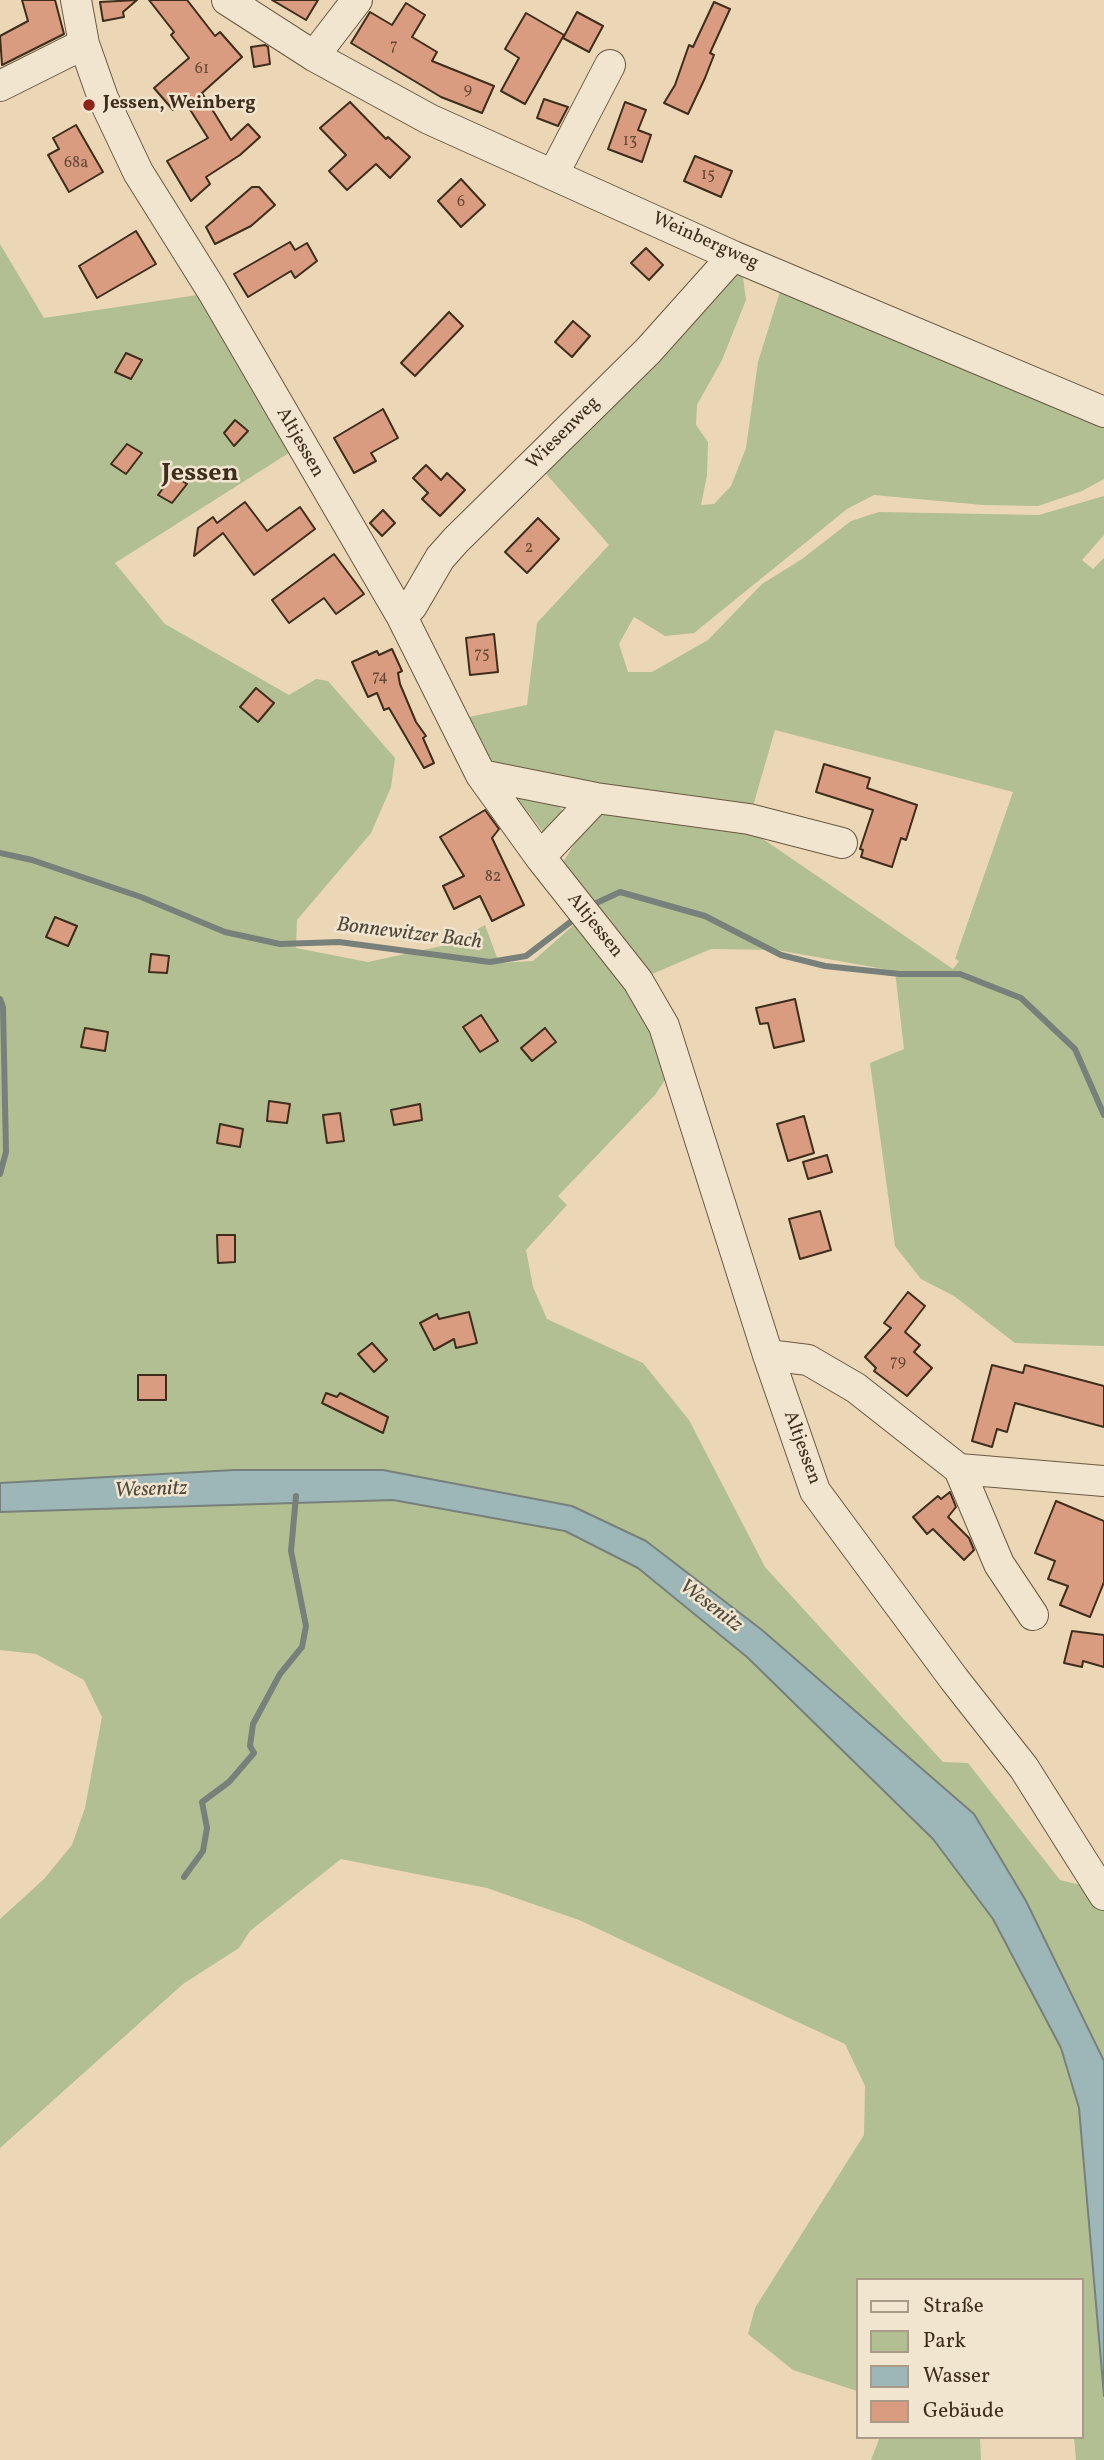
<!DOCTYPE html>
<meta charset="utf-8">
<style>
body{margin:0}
#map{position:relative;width:1104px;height:2460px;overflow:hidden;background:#ebd7b6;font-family:Vollkorn,serif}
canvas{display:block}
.legend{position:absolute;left:856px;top:2278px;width:228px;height:161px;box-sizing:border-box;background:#f2e5d0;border:2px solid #aa9b88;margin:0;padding:9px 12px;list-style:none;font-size:21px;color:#3e2d1b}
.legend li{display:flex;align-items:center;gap:14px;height:35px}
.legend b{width:35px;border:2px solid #aa9b88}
</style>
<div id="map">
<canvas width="1104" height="2460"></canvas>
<ul class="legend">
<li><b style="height:9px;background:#f2e5d0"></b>Straße</li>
<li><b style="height:19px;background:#b2bf92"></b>Park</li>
<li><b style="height:19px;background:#9db7b9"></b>Wasser</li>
<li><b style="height:19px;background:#da9c80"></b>Gebäude</li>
</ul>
</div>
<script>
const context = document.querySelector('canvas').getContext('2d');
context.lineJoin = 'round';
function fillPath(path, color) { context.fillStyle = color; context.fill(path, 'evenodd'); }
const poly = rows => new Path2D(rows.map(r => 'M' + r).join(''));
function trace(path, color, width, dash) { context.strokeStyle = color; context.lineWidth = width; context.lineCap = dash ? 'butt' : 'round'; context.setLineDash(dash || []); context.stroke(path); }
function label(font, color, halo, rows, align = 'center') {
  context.font = font + ' Vollkorn,serif'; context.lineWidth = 5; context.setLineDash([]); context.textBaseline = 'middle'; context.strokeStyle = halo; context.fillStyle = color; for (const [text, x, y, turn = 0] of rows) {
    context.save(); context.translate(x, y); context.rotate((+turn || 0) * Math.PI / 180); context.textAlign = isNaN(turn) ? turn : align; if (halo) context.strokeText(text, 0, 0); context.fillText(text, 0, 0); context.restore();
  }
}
fillPath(poly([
 [0,244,44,318,204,294,292,451,115,563,165,624,289,695,316,679,328,681,395,758,391,787,371,833,297,920,296,948,368,962,451,944,485,925,499,963,533,961,577,922,627,984,670,1072,655,1095,558,1196,567,1205,526,1250,533,1287,547,1319,643,1363,689,1420,765,1567,943,1762,968,1763,1060,1880,1089,1887,1104,1911,1104,2227,1089,2222,1104,2396,1104,2460,1076,2460,1074,2437,1081,2437,1081,2280,857,2280,857,2391,793,2370,748,2334,755,2308,864,2135,865,2086,845,2044,579,1920,487,1888,341,1859,250,1931,239,1948,183,1984,0,2148,0,1919,44,1879,72,1845,85,1808,102,1717,84,1680,36,1654,0,1650],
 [742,269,746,300,722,360,697,405,696,425,708,442,707,475,701,505,714,504,731,486,746,448,758,362,782,285,1104,418,1104,479,1082,491,1038,506,983,505,874,495,847,509,694,633,665,636,634,617,619,644,628,672,652,672,708,640,762,584,802,559,851,521,879,512,1039,515,1104,496,1104,535,1082,560,1093,569,1104,558,1104,1346,1015,1343,954,1296,921,1279,895,1246,870,1063,904,1049,895,971,777,950,711,949,645,977,557,872,598,805,747,828,953,969,959,961,955,959,1013,792,775,730,751,813,501,769,485,758,464,718,527,705,537,623,609,545,540,467,725,279],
 [508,787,548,794,569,818,544,833],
 [880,2437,980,2437,981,2460,871,2460]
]), '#b2bf92');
const water = poly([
 [234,1470,383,1470,572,1506,646,1541,762,1630,974,1814,1026,1901,1104,2061,1104,2396,1079,2108,1061,2048,993,1919,933,1839,747,1657,638,1568,565,1531,393,1500,0,1512,0,1483,234,1470]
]);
fillPath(water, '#9db7b9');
trace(water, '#77807a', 2);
trace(poly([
 [0,853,32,860,141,897,225,932,280,944,339,942,490,962,526,956,577,917],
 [590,906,620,892,705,916,781,955,825,966,900,974,960,974,1021,998,1075,1049,1104,1115],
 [0,999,3,1007,6,1152,0,1174],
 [184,1877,203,1851,207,1828,202,1802,229,1782,254,1753,250,1746,253,1724,280,1674,302,1647,306,1626,291,1551,296,1496]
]), '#77807a', 6);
const building = poly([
 [22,0,55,0,64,34,2,65,0,36,28,21,22,0],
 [137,0,123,12,124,17,103,21,100,2,137,0],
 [149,0,187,0,215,36,220,32,242,57,202,93,231,140,248,124,260,137,240,155,206,177,210,184,191,201,167,161,208,138,184,100,173,110,154,88,189,58,171,35,174,32,149,0],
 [272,0,318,0,306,20,272,0],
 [714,2,730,9,710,53,714,55,705,78,688,114,664,103,675,85,689,45,693,47,714,2],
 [406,3,425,15,412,37,437,52,432,61,494,86,482,113,441,97,351,43,370,12,392,25,406,3],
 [577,12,603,26,589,52,563,38,577,12],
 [526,13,564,35,525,104,501,91,519,58,505,49,526,13],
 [265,45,268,47,270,64,254,67,251,47,265,45],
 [544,99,568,107,558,126,537,118,544,99],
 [350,102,386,139,388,137,410,157,390,178,376,164,347,190,329,171,346,155,320,128,350,102],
 [625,102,646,110,638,130,651,135,642,162,608,149,625,102],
 [76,125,103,172,69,192,48,155,59,149,53,138,76,125],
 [695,156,732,171,721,197,684,181,695,156],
 [461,179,485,205,461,227,438,201,461,179],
 [252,187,259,187,275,205,251,226,215,244,206,227,252,187],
 [136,231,156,264,97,298,79,266,136,231],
 [290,242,295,250,307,243,317,261,295,278,291,271,248,297,234,274,290,242],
 [646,248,663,265,649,280,631,263,646,248],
 [449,312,463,326,415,376,401,363,449,312],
 [573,321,590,336,572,357,555,342,573,321],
 [126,353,142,360,131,379,115,372,126,353],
 [383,409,398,438,371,453,376,461,354,473,334,438,383,409],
 [235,420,248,431,234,446,224,433,235,420],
 [127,444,142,453,126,474,111,464,127,444],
 [426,465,441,480,447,473,465,490,440,516,422,499,428,493,413,478,426,465],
 [173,475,187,484,172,503,158,495,173,475],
 [245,502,267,531,300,507,315,529,254,575,223,533,194,556,198,528,213,517,217,523,245,502],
 [383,510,395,523,382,536,370,523,383,510],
 [538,518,559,539,527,573,505,552,538,518],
 [334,554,364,594,336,614,324,598,289,623,272,600,334,554],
 [494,634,498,672,470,675,466,638,494,634],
 [392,649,402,671,398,673,400,684,416,722,426,736,423,738,434,763,424,768,389,708,384,710,377,693,368,697,352,662,377,651,379,655,392,649],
 [256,688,274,703,258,722,240,707,256,688],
 [824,764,870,778,867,788,917,805,906,840,901,838,892,867,861,857,863,850,860,849,873,810,816,792,824,764],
 [485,810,499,829,492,838,524,905,492,921,480,896,454,909,443,886,464,876,440,837,485,810],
 [55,917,77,926,68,946,46,937,55,917],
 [151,954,169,956,167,973,149,972,151,954],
 [795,999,804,1041,774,1048,768,1023,760,1024,756,1008,795,999],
 [481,1015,498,1041,480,1052,463,1027,481,1015],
 [85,1028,108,1032,105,1051,81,1047,85,1028],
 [545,1028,556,1042,532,1061,521,1048,545,1028],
 [269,1101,290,1104,287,1123,267,1121,269,1101],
 [420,1104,422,1120,394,1125,391,1110,420,1104],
 [340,1113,344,1141,327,1143,323,1115,340,1113],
 [804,1116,814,1153,788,1161,777,1124,804,1116],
 [220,1124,243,1129,240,1147,217,1143,220,1124],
 [827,1155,832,1172,808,1179,803,1162,827,1155],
 [820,1211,831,1250,800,1259,789,1219,820,1211],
 [217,1235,235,1235,235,1262,218,1263,217,1235],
 [908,1292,925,1306,905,1332,920,1345,914,1352,932,1368,907,1396,874,1371,876,1368,865,1357,891,1328,884,1323,908,1292],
 [469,1312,477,1343,456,1348,454,1339,434,1350,420,1323,437,1314,439,1319,469,1312],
 [372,1343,387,1360,374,1372,358,1354,372,1343],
 [992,1365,1023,1373,1025,1365,1104,1386,1104,1427,1015,1403,1007,1432,997,1429,992,1447,972,1441,992,1365],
 [138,1375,166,1375,166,1400,138,1400,138,1375],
 [326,1393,337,1397,340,1393,388,1417,383,1433,322,1403,326,1393],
 [950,1492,956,1507,948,1517,969,1538,974,1550,964,1560,933,1529,927,1534,913,1517,938,1496,941,1499,950,1492],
 [1056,1501,1104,1521,1104,1582,1090,1617,1060,1605,1068,1586,1048,1579,1055,1561,1035,1553,1056,1501],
 [1072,1631,1104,1635,1104,1667,1083,1661,1082,1667,1064,1663,1072,1631]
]);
fillPath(building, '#da9c80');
trace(building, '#3e2d1b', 2);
const minor = poly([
 [76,0,84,44,103,98,138,172,213,292,402,617,481,775,540,857,638,981,664,1026,768,1355,815,1491,954,1679,1024,1768,1104,1895],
 [227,0,314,56,429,119,733,256,1104,412],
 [314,56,357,0],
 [0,86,84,44],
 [554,173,610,65],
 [402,617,412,606,440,558,456,540,648,351,733,256],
 [481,775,596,798,749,819,842,843],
 [540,857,596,798],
 [768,1355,808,1360,856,1388,959,1469,1104,1481],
 [959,1469,999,1564,1033,1615]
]);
trace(minor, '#695842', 32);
trace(minor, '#f2e5d0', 30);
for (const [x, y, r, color] of [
 [89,105,7,"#8f2418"]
]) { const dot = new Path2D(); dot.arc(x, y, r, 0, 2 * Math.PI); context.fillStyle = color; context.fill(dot); trace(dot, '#f2e5d0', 2.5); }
label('16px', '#654934', null, [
 ["7",394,47],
 ["61",202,70],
 ["9",468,91],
 ["13",630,142],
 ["68a",76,164],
 ["15",708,176],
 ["6",461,203],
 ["2",529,549],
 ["75",482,655],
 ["74",380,678],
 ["82",493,878],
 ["79",898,1363]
]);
label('bold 19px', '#3e2d1b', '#f2e5d0', [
 ["Jessen, Weinberg",103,105]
], 'left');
label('19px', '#3e2d1b', '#f2e5d0', [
 ["Weinbergweg",705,242,24],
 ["Wiesenweg",564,434,-45],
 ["Altjessen",299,443,60],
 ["Altjessen",594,926,51],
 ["Altjessen",801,1448,70]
]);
label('italic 21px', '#51493b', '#f2e5d0', [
 ["Bonnewitzer Bach",409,935,7],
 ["Wesenitz",151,1491,-2],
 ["Wesenitz",710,1607,37]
]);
label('bold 26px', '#3e2d1b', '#f2e5d0', [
 ["Jessen",200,475]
]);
</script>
